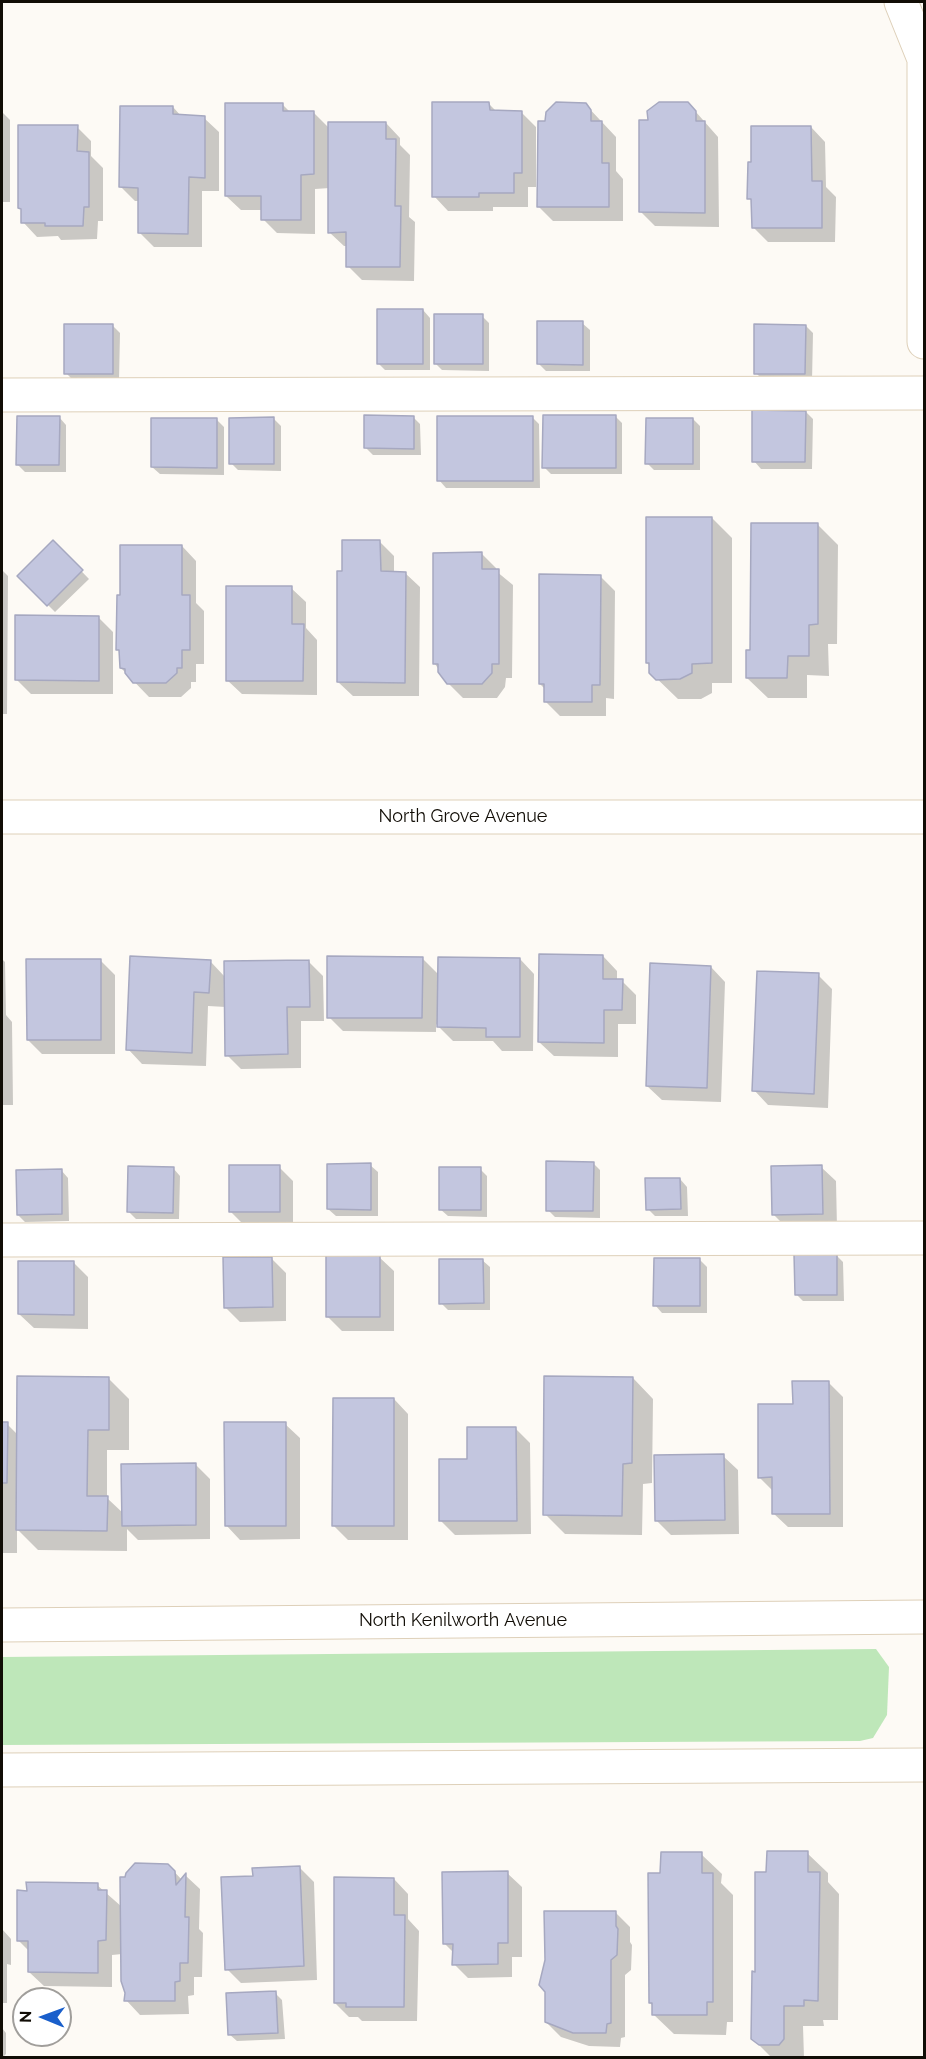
<!DOCTYPE html>
<style>
body{margin:0}
#map{position:relative;width:926px;height:2059px;overflow:hidden;background:#fdfaf5;font-family:Raleway,sans-serif}
canvas{display:block}
.frame{position:absolute;inset:0;border:3px solid #110d06;pointer-events:none}
.north{position:absolute;left:12px;top:1987px;width:60px;height:60px;box-sizing:border-box;background:#fff;border:2px solid #a09e9b;border-radius:50%;rotate:271deg;font-size:16px;font-weight:700;line-height:24px;text-align:center;color:#110d06}
.north::after{content:'';display:block;margin:auto;width:21px;height:27px;background:#1a5fcb;clip-path:polygon(50% 0,100% 100%,50% 72%,0 100%)}
</style>
<div id="map">
<canvas width="926" height="2059"></canvas>
<div class="frame"></div>
<div class="north">N</div>
</div>
<script>
const context = document.querySelector('canvas').getContext('2d');
context.lineJoin = 'round';
function fillPath(path, color) { context.fillStyle = color; context.fill(path, 'evenodd'); }
const poly = rows => new Path2D(rows.map(r => 'M' + r).join(''));
function trace(path, color, width, dash) { context.strokeStyle = color; context.lineWidth = width; context.lineCap = dash ? 'butt' : 'round'; context.setLineDash(dash || []); context.stroke(path); }
function label(font, color, halo, rows, align = 'center') {
  context.font = font + ' Raleway,sans-serif'; context.lineWidth = 4.5; context.setLineDash([]); context.textBaseline = 'middle'; context.strokeStyle = halo; context.fillStyle = color; for (const [text, x, y, turn = 0] of rows) {
    context.save(); context.translate(x, y); context.rotate((+turn || 0) * Math.PI / 180); context.textAlign = isNaN(turn) ? turn : align; if (halo) context.strokeText(text, 0, 0); context.fillText(text, 0, 0); context.restore();
  }
}
fillPath(poly([
 [876,1649,889,1667,887,1715,873,1738,860,1741,2,1745,2,1657]
]), '#bee7b9');
fillPath(poly([
 [688,103,718,137,719,227,655,226,641,212,649,121],
 [282,104,290,112,313,112,330,129,386,123,400,138,400,145,410,155,409,217,415,222,414,281,362,280,348,266,348,246,344,246,329,232,330,188,315,189,315,234,277,233,263,219,262,210,241,210,226,196],
 [489,104,497,112,521,112,536,127,536,187,528,187,528,207,493,207,493,211,448,211,434,196],
 [585,104,616,137,616,171,623,179,623,221,553,221,539,207,547,122],
 [173,107,181,116,204,118,219,132,219,191,202,191,202,247,154,247,140,233,140,201,135,201,121,187],
 [2,112,10,120,10,202,2,202],
 [77,127,91,141,91,156,103,168,103,221,98,221,97,239,61,240,58,236,37,237,23,222,23,211,20,208],
 [811,127,825,142,826,187,836,197,835,242,768,242,753,227,753,202,749,198],
 [423,310,430,318,430,370,385,370,378,363],
 [482,316,489,323,489,371,442,370,435,363],
 [582,323,590,330,590,371,546,371,539,364],
 [112,325,120,333,119,381,73,380,66,373],
 [806,326,813,333,812,381,763,380,756,373],
 [806,412,813,419,812,469,761,469,754,461],
 [615,416,622,423,622,474,551,474,544,467],
 [59,417,66,425,66,472,25,472,18,465],
 [413,417,420,424,421,455,373,455,366,448],
 [532,417,539,424,540,488,446,488,439,480],
 [274,419,281,426,281,471,238,470,231,463],
 [693,419,700,426,700,470,654,470,647,463],
 [217,420,224,427,224,475,160,474,152,467],
 [712,518,732,538,732,683,712,683,712,693,701,699,678,699,650,672,650,666,647,663],
 [817,524,838,545,837,644,828,644,829,676,807,675,807,698,768,698,747,678,752,651],
 [53,542,89,579,55,612,19,576],
 [380,542,394,556,394,573,405,573,420,587,419,696,353,696,338,682,343,573],
 [182,546,196,561,196,603,204,611,204,664,196,664,196,682,191,682,191,688,181,697,149,697,121,668,121,652,118,649,121,597],
 [482,554,496,568,496,571,513,585,512,678,506,678,505,687,497,698,463,698,448,683,435,664],
 [2,570,8,576,7,714,2,714],
 [600,576,615,591,614,699,606,698,606,716,560,716,545,701,545,689,540,684],
 [291,588,306,602,306,628,317,640,317,695,242,694,227,680],
 [98,617,113,632,113,694,31,694,17,680],
 [603,956,617,971,617,981,622,981,636,995,636,1024,618,1024,618,1057,554,1056,539,1042],
 [422,958,439,975,520,959,534,974,533,1051,502,1051,493,1041,453,1041,436,1024,436,1032,343,1031,329,1017],
 [2,959,5,962,6,1015,12,1022,13,1105,2,1105],
 [100,960,115,975,115,1054,42,1054,28,1040],
 [210,961,225,977,308,961,323,976,324,1021,301,1021,301,1068,241,1069,227,1055,226,1007,208,1006,206,1066,142,1064,128,1049],
 [711,967,725,982,721,1102,662,1100,647,1086],
 [818,975,832,989,828,1108,768,1105,754,1090],
 [593,1163,600,1170,600,1218,555,1217,548,1210],
 [370,1165,378,1172,378,1216,336,1216,328,1209],
 [279,1167,293,1181,293,1226,245,1226,231,1212],
 [821,1167,836,1181,837,1228,788,1229,773,1214],
 [173,1168,180,1176,179,1219,136,1219,129,1212],
 [480,1169,487,1176,487,1217,448,1216,440,1209],
 [61,1170,68,1178,69,1221,25,1222,18,1215],
 [680,1179,687,1187,688,1216,655,1216,648,1209],
 [836,1255,843,1262,844,1301,803,1301,796,1294],
 [379,1257,394,1271,394,1331,342,1331,327,1316],
 [271,1258,286,1273,286,1321,240,1322,225,1307],
 [699,1259,707,1267,707,1313,662,1313,655,1305],
 [482,1260,490,1267,490,1310,448,1310,441,1303],
 [74,1263,88,1277,88,1329,34,1328,19,1314],
 [108,1378,129,1399,129,1450,107,1450,107,1498,124,1514,195,1464,210,1479,210,1539,138,1540,127,1529,127,1551,38,1550,17,1529,17,1553,2,1553,2,1424,7,1424,18,1435],
 [633,1378,653,1399,652,1483,643,1484,642,1535,565,1534,545,1514],
 [828,1382,843,1397,843,1527,788,1527,773,1513,773,1491,759,1477,794,1405],
 [394,1399,408,1414,408,1540,348,1540,333,1525],
 [285,1424,300,1438,300,1539,240,1540,226,1525],
 [515,1428,530,1443,531,1534,455,1535,441,1521],
 [723,1456,738,1470,739,1534,671,1535,657,1521],
 [807,1853,828,1873,828,1882,839,1894,838,2020,823,2020,824,2026,803,2026,804,2058,772,2058,753,2039,756,1973,768,1873],
 [701,1854,722,1874,721,1883,733,1895,733,2022,727,2022,726,2035,674,2034,653,2014,653,2006,650,2003,662,1874],
 [168,1865,182,1880,186,1876,200,1889,199,1929,203,1933,202,1977,194,1977,194,1995,188,1996,189,2014,140,2015,126,2000,122,1954,112,1955,112,1987,44,1986,29,1972,29,1951,18,1940,97,1885,122,1907],
 [300,1868,314,1882,317,1980,241,1983,227,1969,254,1878],
 [507,1873,522,1887,522,1957,512,1957,512,1977,468,1978,454,1964,454,1953,444,1943],
 [394,1879,408,1894,408,1919,419,1931,417,2021,362,2021,358,2017,349,2017,335,2003],
 [616,1913,630,1927,630,1942,632,1945,631,1970,625,1975,625,2037,621,2038,620,2047,589,2046,561,2037,546,2022],
 [2,1929,11,1939,11,1965,7,1964,7,2003,2,2003],
 [275,1993,282,2000,285,2039,237,2041,229,2034],
 [2,2028,6,2033,6,2054,2,2058]
]), '#0003');
const building = poly([
 [432,102,489,102,490,110,522,111,522,173,514,173,514,193,479,193,479,197,432,197,432,102],
 [556,102,586,103,591,110,591,121,602,121,602,163,609,163,609,207,537,207,538,121,545,121,546,112,556,102],
 [659,102,688,102,696,111,696,121,705,121,705,213,639,212,639,120,648,120,647,111,659,102],
 [225,103,283,103,283,111,314,111,314,174,301,175,301,220,261,220,261,196,225,196,225,103],
 [120,106,173,106,173,114,205,116,205,178,189,177,188,234,138,233,138,188,119,187,120,106],
 [328,122,386,122,386,139,396,139,395,206,401,206,400,267,346,267,346,232,328,233,328,122],
 [18,125,78,125,77,151,89,152,89,207,84,207,83,226,45,226,45,223,21,223,21,209,18,208,18,125],
 [751,126,811,126,812,181,822,181,822,228,752,228,751,199,747,199,748,162,751,162,751,126],
 [377,309,423,309,423,364,377,364,377,309],
 [434,314,483,314,483,364,434,364,434,314],
 [537,321,583,321,583,365,537,364,537,321],
 [64,324,113,324,113,374,64,374,64,324],
 [754,324,806,325,805,374,754,374,754,324],
 [752,410,806,411,805,462,752,462,752,410],
 [364,415,414,416,414,449,364,448,364,415],
 [543,415,616,415,616,468,542,468,543,415],
 [17,416,60,416,59,465,16,465,17,416],
 [437,416,533,416,533,481,437,481,437,416],
 [274,417,274,464,229,464,229,418,274,417],
 [151,418,217,418,217,468,151,467,151,418],
 [646,418,693,418,693,464,645,464,646,418],
 [646,517,712,517,712,663,692,664,692,673,680,679,656,680,649,673,649,663,646,663,646,517],
 [751,523,818,523,818,624,809,625,809,656,788,656,787,678,746,678,746,650,750,650,751,523],
 [53,540,83,570,47,606,17,576,53,540],
 [342,540,380,540,381,571,406,572,405,683,337,682,337,571,342,571,342,540],
 [120,545,182,545,182,595,190,595,190,650,182,650,182,668,177,668,177,673,166,683,133,683,125,673,125,669,120,668,119,650,116,650,117,595,120,595,120,545],
 [482,552,482,569,499,569,499,664,492,664,492,673,482,684,447,684,438,672,438,664,433,664,433,553,482,552],
 [539,574,601,575,600,685,592,685,592,702,544,702,544,684,539,684,539,574],
 [226,586,292,586,292,624,304,624,303,681,226,681,226,586],
 [15,615,99,616,99,681,15,680,15,615],
 [539,954,603,955,603,979,623,979,622,1010,604,1010,604,1043,538,1042,539,954],
 [130,956,211,960,209,993,194,992,192,1053,126,1050,130,956],
 [327,956,423,957,422,1018,327,1018,327,956],
 [438,957,520,958,520,1037,486,1037,486,1028,437,1027,438,957],
 [26,959,101,959,101,1040,27,1040,26,959],
 [309,960,310,1007,287,1007,288,1054,225,1056,224,961,309,960],
 [650,963,711,966,707,1088,646,1086,650,963],
 [757,971,819,973,814,1094,752,1091,757,971],
 [546,1161,594,1162,593,1211,546,1211,546,1161],
 [371,1163,371,1210,327,1209,327,1164,371,1163],
 [229,1165,280,1165,280,1212,229,1212,229,1165],
 [822,1165,823,1214,772,1215,771,1166,822,1165],
 [128,1166,174,1167,173,1213,127,1212,128,1166],
 [439,1167,481,1167,481,1210,439,1210,439,1167],
 [62,1169,62,1214,17,1215,16,1170,62,1169],
 [645,1178,680,1178,681,1209,646,1210,645,1178],
 [794,1254,837,1254,837,1295,795,1295,794,1254],
 [326,1255,380,1255,380,1317,326,1317,326,1255],
 [223,1257,272,1257,273,1307,224,1308,223,1257],
 [654,1258,700,1258,700,1306,653,1306,654,1258],
 [439,1259,483,1259,484,1303,439,1304,439,1259],
 [18,1261,74,1261,74,1315,18,1314,18,1261],
 [17,1376,109,1377,109,1430,88,1430,87,1496,108,1496,107,1531,16,1530,17,1376],
 [544,1376,633,1377,632,1463,623,1464,622,1516,543,1515,544,1376],
 [792,1381,829,1381,830,1514,772,1514,772,1477,758,1478,758,1404,793,1404,792,1381],
 [333,1398,394,1398,394,1526,332,1526,333,1398],
 [2,1422,8,1422,7,1483,2,1483,2,1422],
 [224,1422,286,1422,286,1526,225,1526,224,1422],
 [467,1427,516,1427,517,1521,439,1521,439,1459,467,1459,467,1427],
 [724,1454,725,1520,655,1521,654,1455,724,1454],
 [196,1463,196,1525,122,1526,121,1464,196,1463],
 [767,1851,808,1851,808,1872,820,1872,818,2001,804,2000,804,2006,784,2006,784,2039,779,2045,759,2045,751,2039,752,1971,755,1972,755,1872,766,1872,767,1851],
 [661,1852,702,1852,702,1873,713,1873,713,2002,707,2002,707,2015,652,2015,652,2003,649,2003,648,1873,660,1873,661,1852],
 [135,1863,168,1864,175,1871,176,1885,186,1873,185,1917,189,1917,188,1963,180,1963,180,1981,175,1982,175,2001,124,2001,125,1993,121,1981,120,1877,125,1877,126,1873,135,1863],
 [300,1866,304,1966,225,1970,221,1877,253,1876,252,1868,300,1866],
 [508,1871,508,1943,498,1943,498,1964,452,1965,453,1944,443,1944,442,1872,508,1871],
 [334,1877,394,1878,394,1915,405,1915,404,2007,346,2007,346,2003,334,2003,334,1877],
 [26,1882,98,1883,98,1890,107,1890,106,1940,98,1941,98,1973,28,1972,28,1941,17,1941,17,1890,27,1891,26,1882],
 [544,1911,616,1911,616,1926,618,1929,617,1955,611,1960,611,2023,607,2024,606,2033,573,2033,545,2022,545,1992,539,1985,545,1960,544,1911],
 [276,1991,278,2033,228,2035,226,1993,276,1991]
]);
fillPath(building, '#c3c6df');
trace(building, '#a6a8c0', 1.5);
const minor = poly([
 [901,2,924,59,924,342],
 [2,395,924,393],
 [2,817,924,817],
 [2,1240,924,1238],
 [2,1625,924,1617],
 [2,1770,924,1765]
]);
trace(minor, '#ded0b9', 35);
trace(minor, '#fff', 33);
label('18px', '#110d06', '#fff', [
 ["North Grove Avenue",463,817],
 ["North Kenilworth Avenue",463,1621]
]);
</script>
